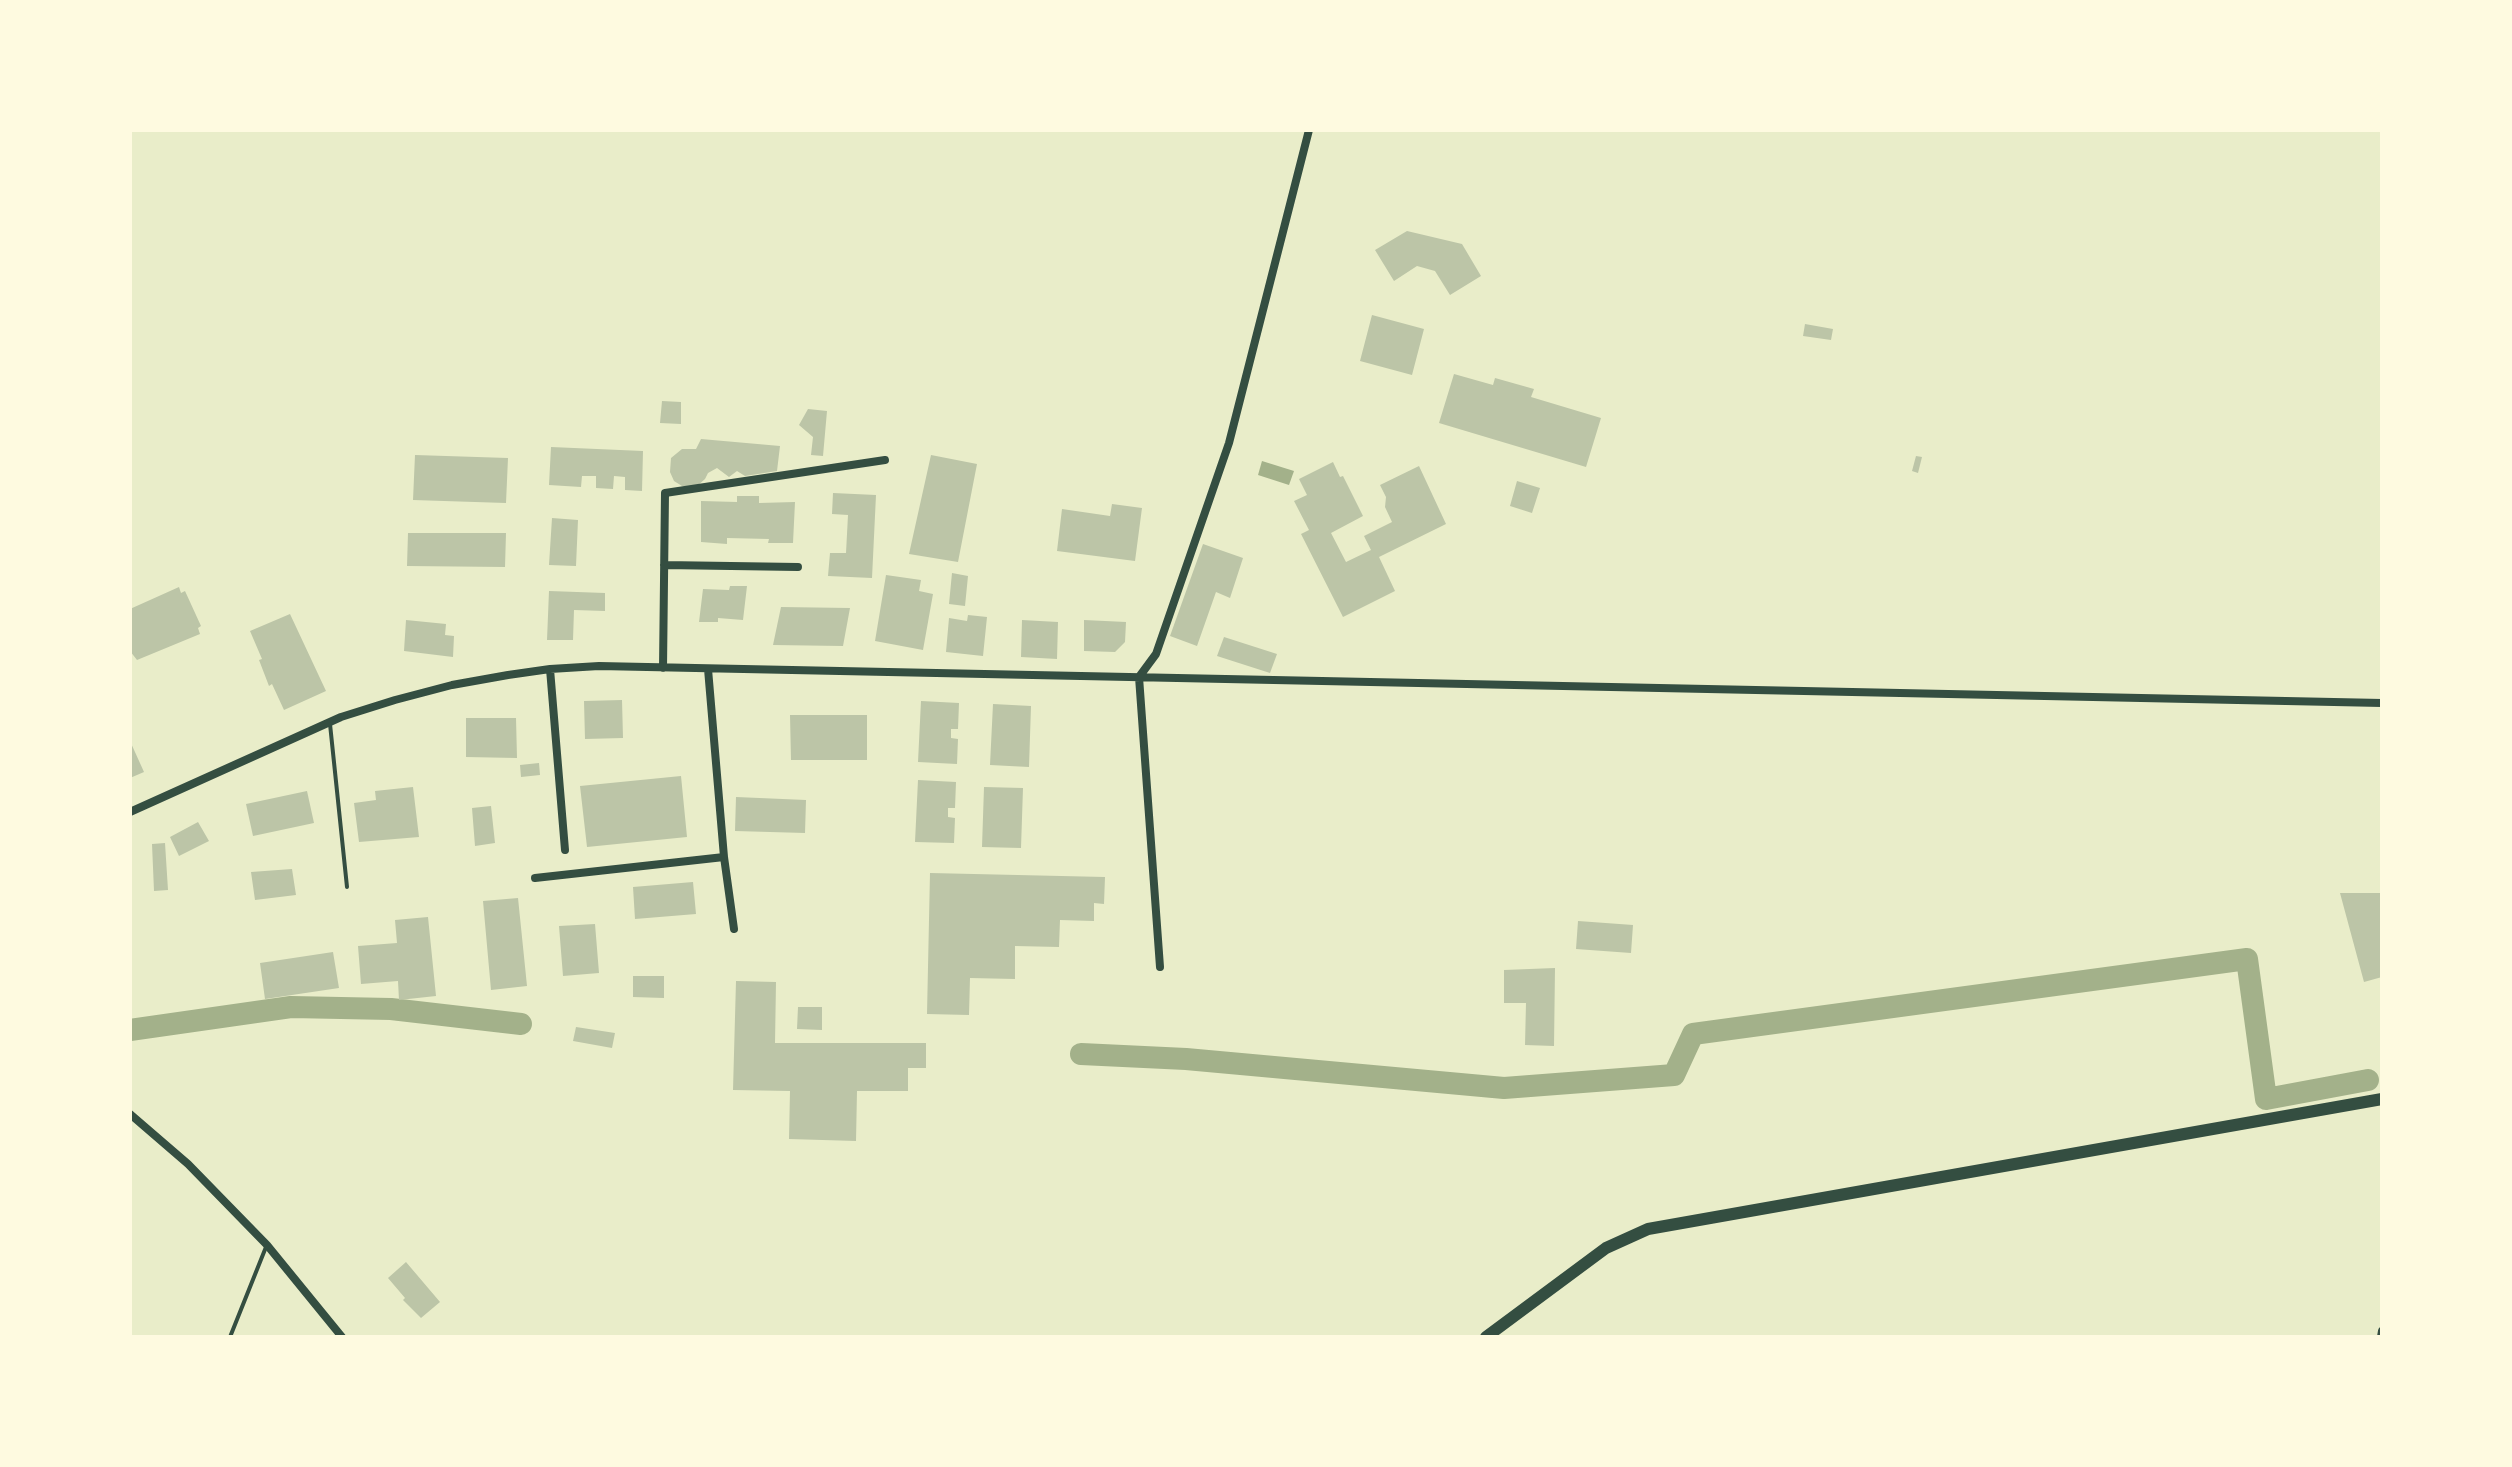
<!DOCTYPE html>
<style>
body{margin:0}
#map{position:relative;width:2512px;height:1467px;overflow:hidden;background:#e9edc9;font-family:Arial,sans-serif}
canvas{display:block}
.frame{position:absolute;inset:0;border:132px solid #fefae0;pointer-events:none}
</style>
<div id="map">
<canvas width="2512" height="1467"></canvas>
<div class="frame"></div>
</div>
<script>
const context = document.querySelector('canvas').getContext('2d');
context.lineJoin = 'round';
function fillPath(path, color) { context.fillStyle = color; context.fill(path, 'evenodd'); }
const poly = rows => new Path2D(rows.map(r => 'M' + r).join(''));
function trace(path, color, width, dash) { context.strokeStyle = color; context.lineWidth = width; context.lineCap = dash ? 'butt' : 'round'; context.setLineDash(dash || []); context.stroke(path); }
fillPath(poly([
 [1262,461,1294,471,1289,485,1258,475]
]), '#a3b18a');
trace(poly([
 [130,1030,291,1007,391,1009,521,1024],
 [1081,1054,1186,1059,1504,1088,1674,1075,1693,1034,2247,959,2266,1099,2368,1080]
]), '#a3b18a', 22);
fillPath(poly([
 [1407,231,1462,244,1481,276,1450,295,1435,271,1417,266,1394,281,1375,250],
 [1372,315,1424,329,1412,375,1360,361],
 [1805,324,1833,329,1831,340,1803,336],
 [1454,374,1493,385,1495,378,1534,389,1531,397,1601,418,1586,467,1439,423],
 [662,401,681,402,681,424,660,423],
 [808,409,827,411,823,456,811,455,813,437,799,425],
 [701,439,780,446,777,471,745,476,737,471,729,477,717,468,708,473,705,479,697,486,682,486,674,481,670,472,671,458,682,449,696,449],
 [551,447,643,451,642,491,625,490,625,477,614,476,613,489,596,488,596,476,582,476,581,487,549,485],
 [415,455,508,458,506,503,413,500],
 [931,455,977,464,958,562,909,554],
 [1916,456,1922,457,1918,473,1912,471],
 [1333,462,1340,477,1343,476,1363,516,1331,533,1346,562,1371,550,1364,536,1392,522,1385,507,1386,497,1380,485,1419,466,1446,524,1379,557,1395,591,1343,617,1301,534,1309,530,1294,501,1307,495,1299,479],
 [1517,481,1540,488,1532,513,1510,506],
 [833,493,876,495,872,578,828,576,830,553,846,553,848,515,832,514],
 [737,496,759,496,759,503,795,502,793,543,768,543,769,539,727,538,727,544,701,542,701,501,737,502],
 [1112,504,1142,508,1135,561,1057,551,1062,509,1110,516],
 [552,518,578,520,576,566,549,565],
 [408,533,506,533,505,567,407,566],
 [1203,544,1243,558,1230,598,1216,592,1197,646,1170,636],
 [952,573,968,576,965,606,949,604],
 [886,575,921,580,919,591,933,594,923,650,875,641],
 [730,586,747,586,743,620,718,618,718,622,699,622,703,589,729,590],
 [179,587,181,593,185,591,201,626,198,628,200,634,137,660,130,651,130,609],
 [549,591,605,593,605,611,574,610,573,640,547,640],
 [781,607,850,608,843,646,773,645],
 [290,614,326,691,284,710,272,684,269,686,259,660,262,659,250,631],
 [968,615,987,617,983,656,946,652,949,618,967,621],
 [406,620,446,624,445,635,454,636,453,657,404,651],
 [1022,620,1058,622,1057,659,1021,657],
 [1084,620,1126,622,1125,642,1115,652,1084,651],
 [1224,637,1277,654,1270,673,1217,656],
 [622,700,623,738,585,739,584,701],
 [921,701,959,703,958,729,951,729,951,738,958,739,957,764,918,762],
 [993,704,1031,706,1029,767,990,765],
 [790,715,867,715,867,760,791,760],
 [466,718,516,718,517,758,466,757],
 [130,741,144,772,130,778],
 [539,763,540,775,521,777,520,765],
 [681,776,687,837,587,847,580,786],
 [918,780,956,782,955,808,948,808,948,817,955,818,954,843,915,842],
 [413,787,419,837,359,842,354,803,376,800,375,791],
 [984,787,1023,788,1021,848,982,847],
 [307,791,314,823,253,836,246,804],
 [736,797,806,800,805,833,735,831],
 [491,806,495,843,475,846,472,808],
 [198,822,209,841,179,856,170,837],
 [165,843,168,890,154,891,152,844],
 [292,869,296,895,255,900,251,872],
 [930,873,1105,877,1104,904,1094,903,1094,921,1060,920,1059,947,1015,946,1015,979,970,978,969,1015,927,1014],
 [693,882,696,914,635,919,633,887],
 [2340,893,2382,893,2382,977,2364,982],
 [518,898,527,986,491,990,483,901],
 [428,917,436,996,399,1000,398,981,361,984,358,946,397,943,395,920],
 [1578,921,1633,925,1631,953,1576,949],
 [595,924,599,973,563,976,559,926],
 [333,952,339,988,265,999,260,963],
 [1555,968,1554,1046,1525,1045,1526,1003,1504,1003,1504,970],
 [633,976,664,976,664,998,633,997],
 [736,981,776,982,775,1043,926,1043,926,1068,908,1068,908,1091,857,1091,856,1141,789,1139,790,1091,733,1090],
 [798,1007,822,1007,822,1030,797,1029],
 [576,1027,615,1033,612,1048,573,1041],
 [406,1262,440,1302,421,1318,403,1300,405,1298,388,1278]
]), '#bcc5a7');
trace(poly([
 [330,724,347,887],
 [230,1337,266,1247]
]), '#344e41', 4);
trace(poly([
 [664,565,798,567],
 [663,668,665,493,885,460],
 [550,669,565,850],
 [708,669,724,857,734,929],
 [130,812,341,717,395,700,452,685,508,675,550,669,599,666,2382,703],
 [535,878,724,857],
 [1160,967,1139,677,1156,654,1229,443,1309,130],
 [130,1114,188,1164,267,1245,342,1337],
 [2381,1337,2382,1331]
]), '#344e41', 8);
trace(poly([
 [1486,1337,1606,1248,1648,1229,2382,1099]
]), '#344e41', 12);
</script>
